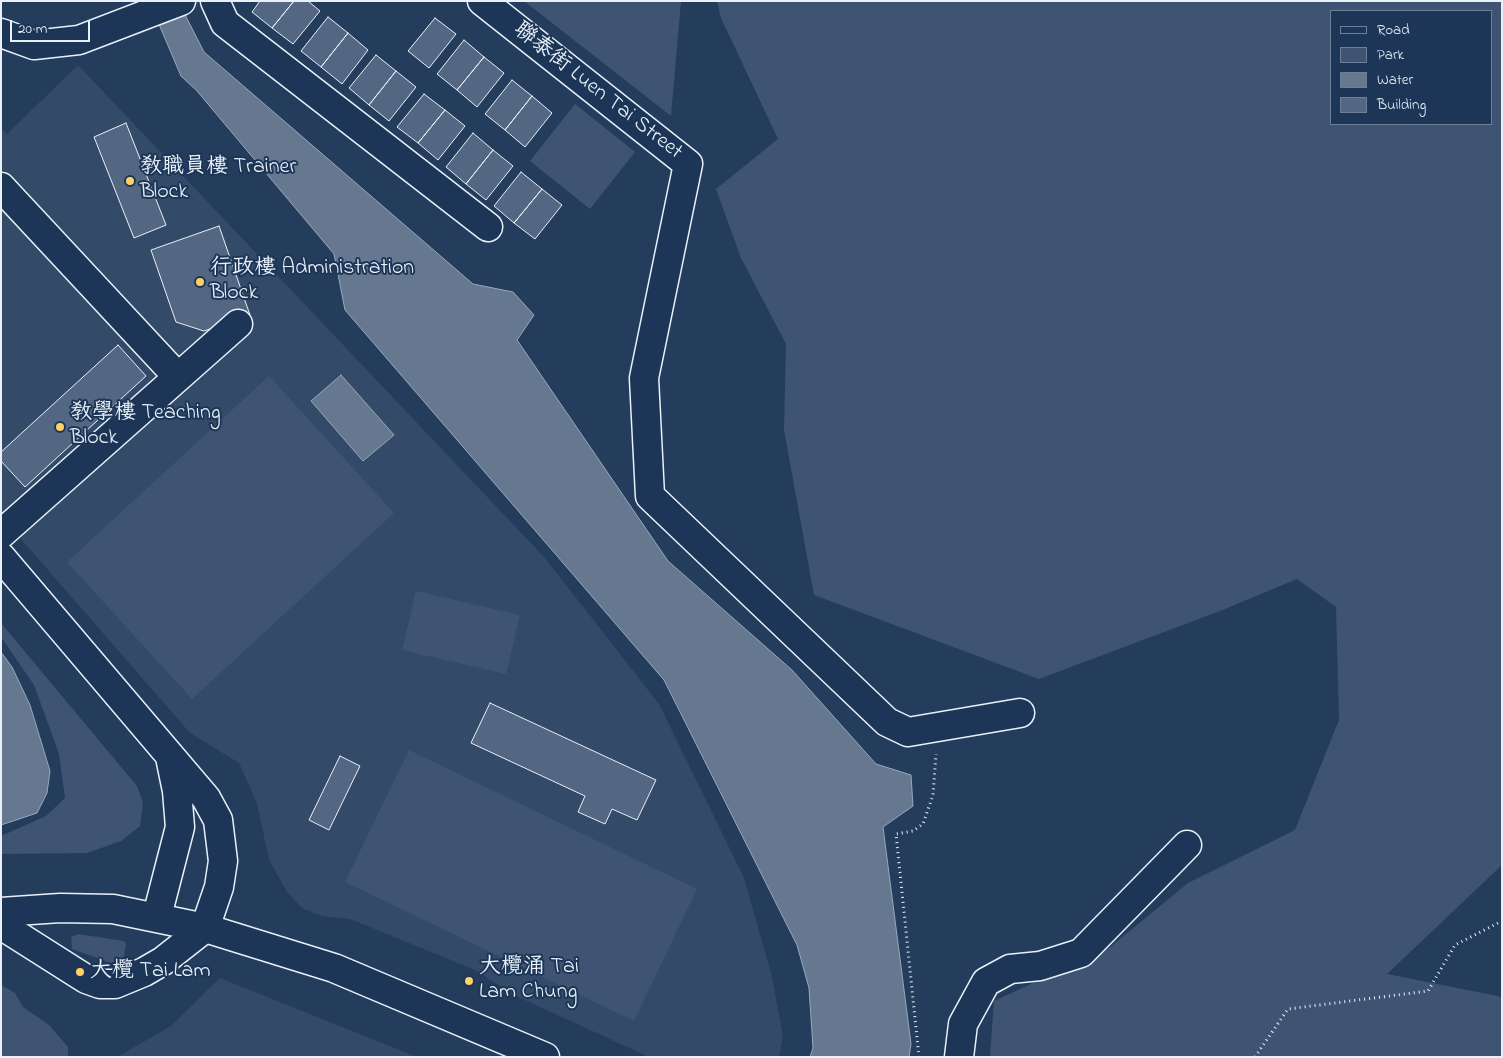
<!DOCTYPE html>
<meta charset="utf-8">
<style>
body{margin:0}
#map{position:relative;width:1503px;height:1058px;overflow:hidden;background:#253d5d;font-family:"Indie Flower",sans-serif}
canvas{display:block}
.frame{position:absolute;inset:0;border:2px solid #e8f1f8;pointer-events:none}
.legend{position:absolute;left:1330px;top:10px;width:162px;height:115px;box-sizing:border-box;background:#1d3557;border:1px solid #6e8097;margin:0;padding:6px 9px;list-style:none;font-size:15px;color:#e8f1f8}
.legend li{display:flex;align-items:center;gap:10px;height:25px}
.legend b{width:25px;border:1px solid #6e8097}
.scale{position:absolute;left:10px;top:20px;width:80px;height:22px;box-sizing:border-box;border:2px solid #e8f1f8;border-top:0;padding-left:6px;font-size:15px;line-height:18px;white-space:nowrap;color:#e8f1f8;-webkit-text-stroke:4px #1d3557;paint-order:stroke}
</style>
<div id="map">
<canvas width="1503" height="1058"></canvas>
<div class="frame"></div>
<ul class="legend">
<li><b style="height:6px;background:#1d3557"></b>Road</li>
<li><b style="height:14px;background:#3e5472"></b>Park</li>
<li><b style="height:14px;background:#657890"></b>Water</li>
<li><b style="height:14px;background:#536782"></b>Building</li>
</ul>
<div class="scale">20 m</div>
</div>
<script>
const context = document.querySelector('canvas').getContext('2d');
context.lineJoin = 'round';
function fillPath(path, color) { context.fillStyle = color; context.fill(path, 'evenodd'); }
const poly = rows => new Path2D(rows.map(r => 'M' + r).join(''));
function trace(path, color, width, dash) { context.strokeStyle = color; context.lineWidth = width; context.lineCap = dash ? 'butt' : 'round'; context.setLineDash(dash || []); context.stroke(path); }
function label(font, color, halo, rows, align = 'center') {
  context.font = font + ' "Indie Flower","LXGW WenKai TC",sans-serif'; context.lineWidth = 4; context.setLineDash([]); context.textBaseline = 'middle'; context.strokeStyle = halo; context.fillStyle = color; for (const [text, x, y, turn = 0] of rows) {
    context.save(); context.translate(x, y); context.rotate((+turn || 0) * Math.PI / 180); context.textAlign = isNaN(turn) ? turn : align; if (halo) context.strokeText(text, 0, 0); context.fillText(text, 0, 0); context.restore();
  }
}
fillPath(poly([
 [78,65,545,558,659,704,744,878,771,973,783,1036,779,1057,649,1057,516,996,473,969,350,919,321,916,302,908,287,892,269,860,257,803,239,763,190,733,1,516,1,129,7,134],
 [220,978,417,1057,117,1057,171,1026]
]), '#334a68');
fillPath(poly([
 [524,1,681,1,671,116],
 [717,1,1502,1,1502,865,1387,974,1502,997,1502,1057,990,1057,994,1001,1109,948,1188,883,1295,830,1339,720,1336,607,1297,579,1220,611,1039,679,814,595,784,430,786,344,741,258,716,189,778,139,721,18],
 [1332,11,1492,11,1492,124,1332,124],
 [575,104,635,152,590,209,530,161],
 [269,376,394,513,192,699,67,562],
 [416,591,520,615,506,674,402,650],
 [1,623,137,786,143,802,140,826,121,841,87,853,1,854,1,836,46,816,65,798,59,754,34,685,1,637],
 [409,750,697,889,634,1021,345,882],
 [78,934,124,941,126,944,124,956,118,963,114,964,72,949,71,937],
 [1,985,15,993,23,1007,49,1025,68,1047,68,1057,1,1056]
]), '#3e5472');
const water = poly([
 [149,1,178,1,204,52,473,284,513,292,534,315,517,340,668,561,792,670,876,764,911,775,913,806,883,827,911,1044,909,1057,810,1057,813,1048,809,988,797,945,664,680,345,310,334,254,197,91,181,76,149,1],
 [341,375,394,435,363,461,311,401,341,375],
 [1,652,12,667,30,705,50,771,47,793,37,813,1,825,1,652]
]);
fillPath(water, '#657890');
trace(water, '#99a8ba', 1);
const building = poly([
 [260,1,294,1,272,28,252,12,260,1],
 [294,1,308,1,320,11,293,44,272,28,294,1],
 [328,17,348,33,321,67,301,51,328,17],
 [435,18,456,34,429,68,408,51,435,18],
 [348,33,368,50,342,84,321,67,348,33],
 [464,40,484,57,457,90,437,74,464,40],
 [376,55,396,71,369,105,349,88,376,55],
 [484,57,504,73,477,107,457,90,484,57],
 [396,71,416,87,389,121,369,105,396,71],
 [512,80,532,96,505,130,485,114,512,80],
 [424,94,445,110,418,143,397,127,424,94],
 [532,96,552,113,525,147,505,130,532,96],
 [445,110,465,126,438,160,418,143,445,110],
 [126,123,166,225,134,238,94,137,126,123],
 [473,133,493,150,466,184,446,167,473,133],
 [493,150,513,166,486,200,466,184,493,150],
 [521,172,542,189,514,223,494,206,521,172],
 [542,189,562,205,535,239,514,223,542,189],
 [219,226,250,315,204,331,176,322,151,250,219,226],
 [118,345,146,376,25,487,1,461,1,452,118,345],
 [490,703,656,780,637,820,612,809,605,824,578,812,585,796,471,743,490,703],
 [340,756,360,766,329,830,309,820,340,756]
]);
fillPath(building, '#536782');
trace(building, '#e8f1f8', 1);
const minor = poly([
 [215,1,225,23,488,227],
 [482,1,688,164,644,378,650,496,887,722,908,732,1020,713],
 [1,33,34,45,79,40,181,1],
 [1,187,178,377],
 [1,534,238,324],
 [1,557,206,798,218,820,223,861,219,887,205,928,163,961,144,972,115,984,100,984,86,979,1,925],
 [157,916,180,827,177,791,170,757],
 [959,1057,963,1024,986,982,1010,969,1040,966,1081,953,1187,845]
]);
const major = poly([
 [1,912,60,908,113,909,205,928,334,968,545,1057]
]);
trace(minor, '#e8f1f8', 31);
trace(major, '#e8f1f8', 31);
trace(poly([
 [919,1057,896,834,913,831,923,824,933,795,936,754],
 [1255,1057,1288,1009,1428,991,1455,945,1502,921]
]), '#e8f1f8', 3, [1, 4]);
trace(minor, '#1d3557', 28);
trace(major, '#1d3557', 28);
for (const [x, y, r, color] of [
 [130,181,5,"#ffd166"],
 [200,282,5,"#ffd166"],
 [60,427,5,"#ffd166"],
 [80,972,5,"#ffd166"],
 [469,981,5,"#ffd166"]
]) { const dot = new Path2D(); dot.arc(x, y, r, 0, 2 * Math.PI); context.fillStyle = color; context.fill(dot); trace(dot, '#1d3557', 2); }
label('22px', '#e8f1f8', '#1d3557', [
 ["聯泰街 Luen Tai Street",597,92,38]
]);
label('22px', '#e8f1f8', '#1d3557', [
 ["教職員樓 Trainer",140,168],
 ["Block",140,193],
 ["行政樓 Administration",210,269],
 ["Block",210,294],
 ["教學樓 Teaching",70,414],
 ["Block",70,439],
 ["大欖涌 Tai",479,968],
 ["Lam Chung",479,993],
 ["大欖 Tai Lam",90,972]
], 'left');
</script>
